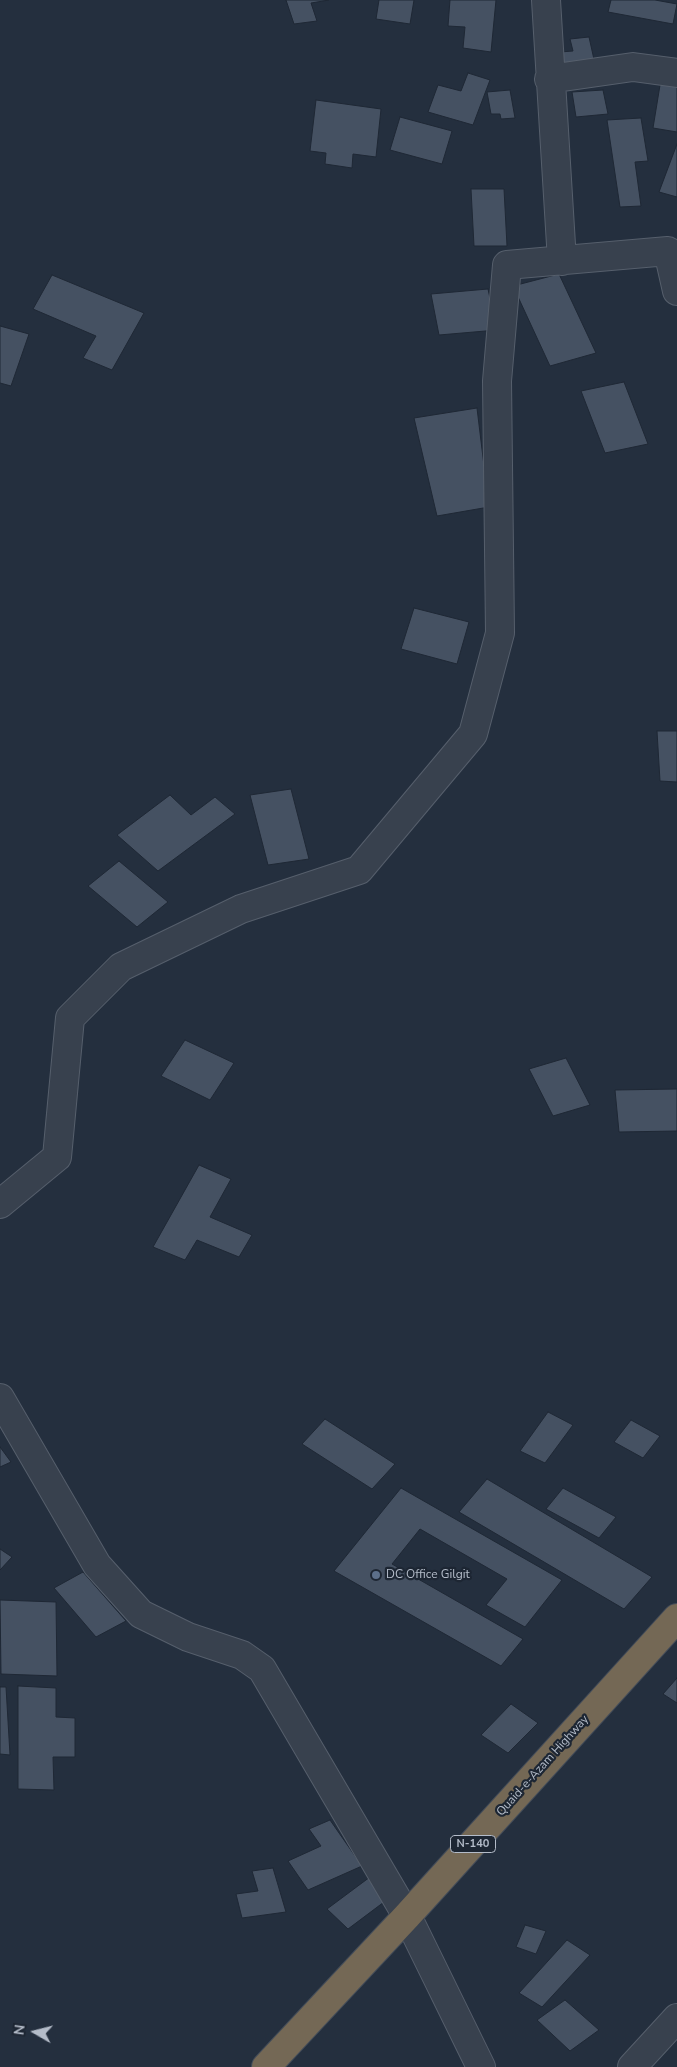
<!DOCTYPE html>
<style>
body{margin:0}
#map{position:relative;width:677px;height:2067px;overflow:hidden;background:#242f3e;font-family:"Nunito Sans",sans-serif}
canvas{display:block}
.north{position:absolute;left:10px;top:2007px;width:50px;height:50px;-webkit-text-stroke:4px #1d2633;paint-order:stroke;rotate:278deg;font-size:14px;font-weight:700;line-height:20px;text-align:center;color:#b4bcc9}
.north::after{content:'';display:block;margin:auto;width:18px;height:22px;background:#b4bcc9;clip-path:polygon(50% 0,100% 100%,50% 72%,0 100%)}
</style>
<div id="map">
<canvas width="677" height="2067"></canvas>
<div class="north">N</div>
</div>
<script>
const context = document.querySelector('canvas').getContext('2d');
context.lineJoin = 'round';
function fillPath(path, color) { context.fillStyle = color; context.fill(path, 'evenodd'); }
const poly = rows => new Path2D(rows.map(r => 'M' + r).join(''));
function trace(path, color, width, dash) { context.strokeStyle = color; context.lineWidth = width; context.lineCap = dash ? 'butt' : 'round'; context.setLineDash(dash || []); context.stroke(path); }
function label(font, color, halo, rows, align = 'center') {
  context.font = font + ' "Nunito Sans",sans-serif'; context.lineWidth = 4.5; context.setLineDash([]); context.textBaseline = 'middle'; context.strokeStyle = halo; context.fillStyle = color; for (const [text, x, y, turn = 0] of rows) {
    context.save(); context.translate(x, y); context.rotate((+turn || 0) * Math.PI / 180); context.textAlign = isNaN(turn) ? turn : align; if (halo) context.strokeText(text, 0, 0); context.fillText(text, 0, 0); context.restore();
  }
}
const building = poly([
 [286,0,329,0,311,3,317,21,294,24,286,0],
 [379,0,414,0,410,24,376,19,379,0],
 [450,0,496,0,491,52,463,48,465,27,448,26,450,0],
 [611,0,655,0,677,4,673,24,608,12,611,0],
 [589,37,595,64,563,67,560,52,573,51,570,39,589,37],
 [468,73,490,80,473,125,428,112,438,85,461,91,468,73],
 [661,79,677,81,677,132,653,128,661,79],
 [510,90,515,118,501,119,500,114,491,114,487,92,510,90],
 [603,90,608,114,576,117,572,92,603,90],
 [316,100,381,109,376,157,353,154,352,168,325,164,326,153,310,151,316,100],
 [400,117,452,131,442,164,390,150,400,117],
 [641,118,648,161,635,162,641,206,620,207,607,120,641,118],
 [677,144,677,197,659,192,677,144],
 [471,189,504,189,507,246,474,246,471,189],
 [559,274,596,353,550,366,513,286,559,274],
 [52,275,144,313,112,370,83,358,96,336,33,309,52,275],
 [488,289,497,330,439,335,431,294,488,289],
 [0,326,29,334,11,386,0,383,0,326],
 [624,382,648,444,605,453,581,391,624,382],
 [477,408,489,507,437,516,414,418,477,408],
 [414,608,469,622,457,664,401,649,414,608],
 [657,731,677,731,677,782,660,781,657,731],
 [291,789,309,859,268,865,250,795,291,789],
 [170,795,191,815,215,797,235,814,158,871,117,835,170,795],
 [119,861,168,902,137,927,88,886,119,861],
 [185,1040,234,1063,210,1100,161,1076,185,1040],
 [566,1058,590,1105,553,1116,529,1069,566,1058],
 [677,1089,677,1131,619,1132,615,1090,677,1089],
 [199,1165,231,1179,210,1217,252,1235,239,1257,197,1240,185,1260,153,1247,199,1165],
 [548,1412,573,1425,545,1463,520,1451,548,1412],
 [325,1419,395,1464,372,1489,302,1444,325,1419],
 [631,1420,660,1436,643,1458,614,1442,631,1420],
 [0,1447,11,1462,0,1467,0,1447],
 [487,1479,652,1577,624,1609,459,1512,487,1479],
 [401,1488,562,1580,525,1627,486,1605,507,1579,420,1529,392,1564,523,1639,501,1666,334,1571,401,1488],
 [563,1488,616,1517,599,1538,546,1509,563,1488],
 [0,1549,12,1557,0,1570,0,1549],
 [83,1572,126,1621,96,1637,54,1588,83,1572],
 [0,1600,56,1602,57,1676,1,1674,0,1600],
 [677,1678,677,1703,663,1694,677,1678],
 [18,1686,56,1688,56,1717,75,1718,75,1757,53,1757,54,1790,18,1789,18,1686],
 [0,1687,6,1687,10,1755,0,1754,0,1687],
 [511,1704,538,1723,508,1753,481,1735,511,1704],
 [330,1820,362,1866,308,1890,288,1861,321,1846,309,1829,330,1820],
 [273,1868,286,1912,242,1918,236,1894,258,1891,252,1871,273,1868],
 [370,1877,392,1896,348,1929,327,1909,370,1877],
 [525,1925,546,1931,536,1954,516,1947,525,1925],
 [567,1940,590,1955,542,2007,519,1993,567,1940],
 [565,2000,599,2030,570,2051,537,2020,565,2000]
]);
fillPath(building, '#455162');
trace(building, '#1f2835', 1);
const street = poly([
 [546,0,562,261],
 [549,79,633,67,677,73],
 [0,1204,57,1157,70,1018,121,967,241,909,359,870,473,734,500,633,497,381,507,265,668,251,677,291],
 [0,1398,97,1565,141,1614,188,1637,242,1655,262,1669,407,1916,481,2067],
 [632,2067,677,2018]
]);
const highway = poly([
 [266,2067,407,1916,677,1618]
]);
trace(street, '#565f6c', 30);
trace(highway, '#434c59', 30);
trace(street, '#38414e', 28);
trace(highway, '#746855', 28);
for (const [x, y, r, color] of [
 [376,1575,5,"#5c6f8a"]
]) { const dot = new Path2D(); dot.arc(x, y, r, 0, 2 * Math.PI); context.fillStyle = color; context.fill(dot); trace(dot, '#1d2633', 2); }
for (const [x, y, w] of [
 [473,1844,45]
]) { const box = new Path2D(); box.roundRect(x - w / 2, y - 8.5, w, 17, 4); context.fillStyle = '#1d2633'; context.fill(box); trace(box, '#b4bcc9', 1); }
label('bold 11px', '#b4bcc9', null, [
 ["N-140",473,1844]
]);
label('12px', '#b4bcc9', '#1d2633', [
 ["DC Office Gilgit",386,1575]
], 'left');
label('12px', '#b4bcc9', '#1d2633', [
 ["Quaid-e-Azam Highway",543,1766,-48]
]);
</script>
